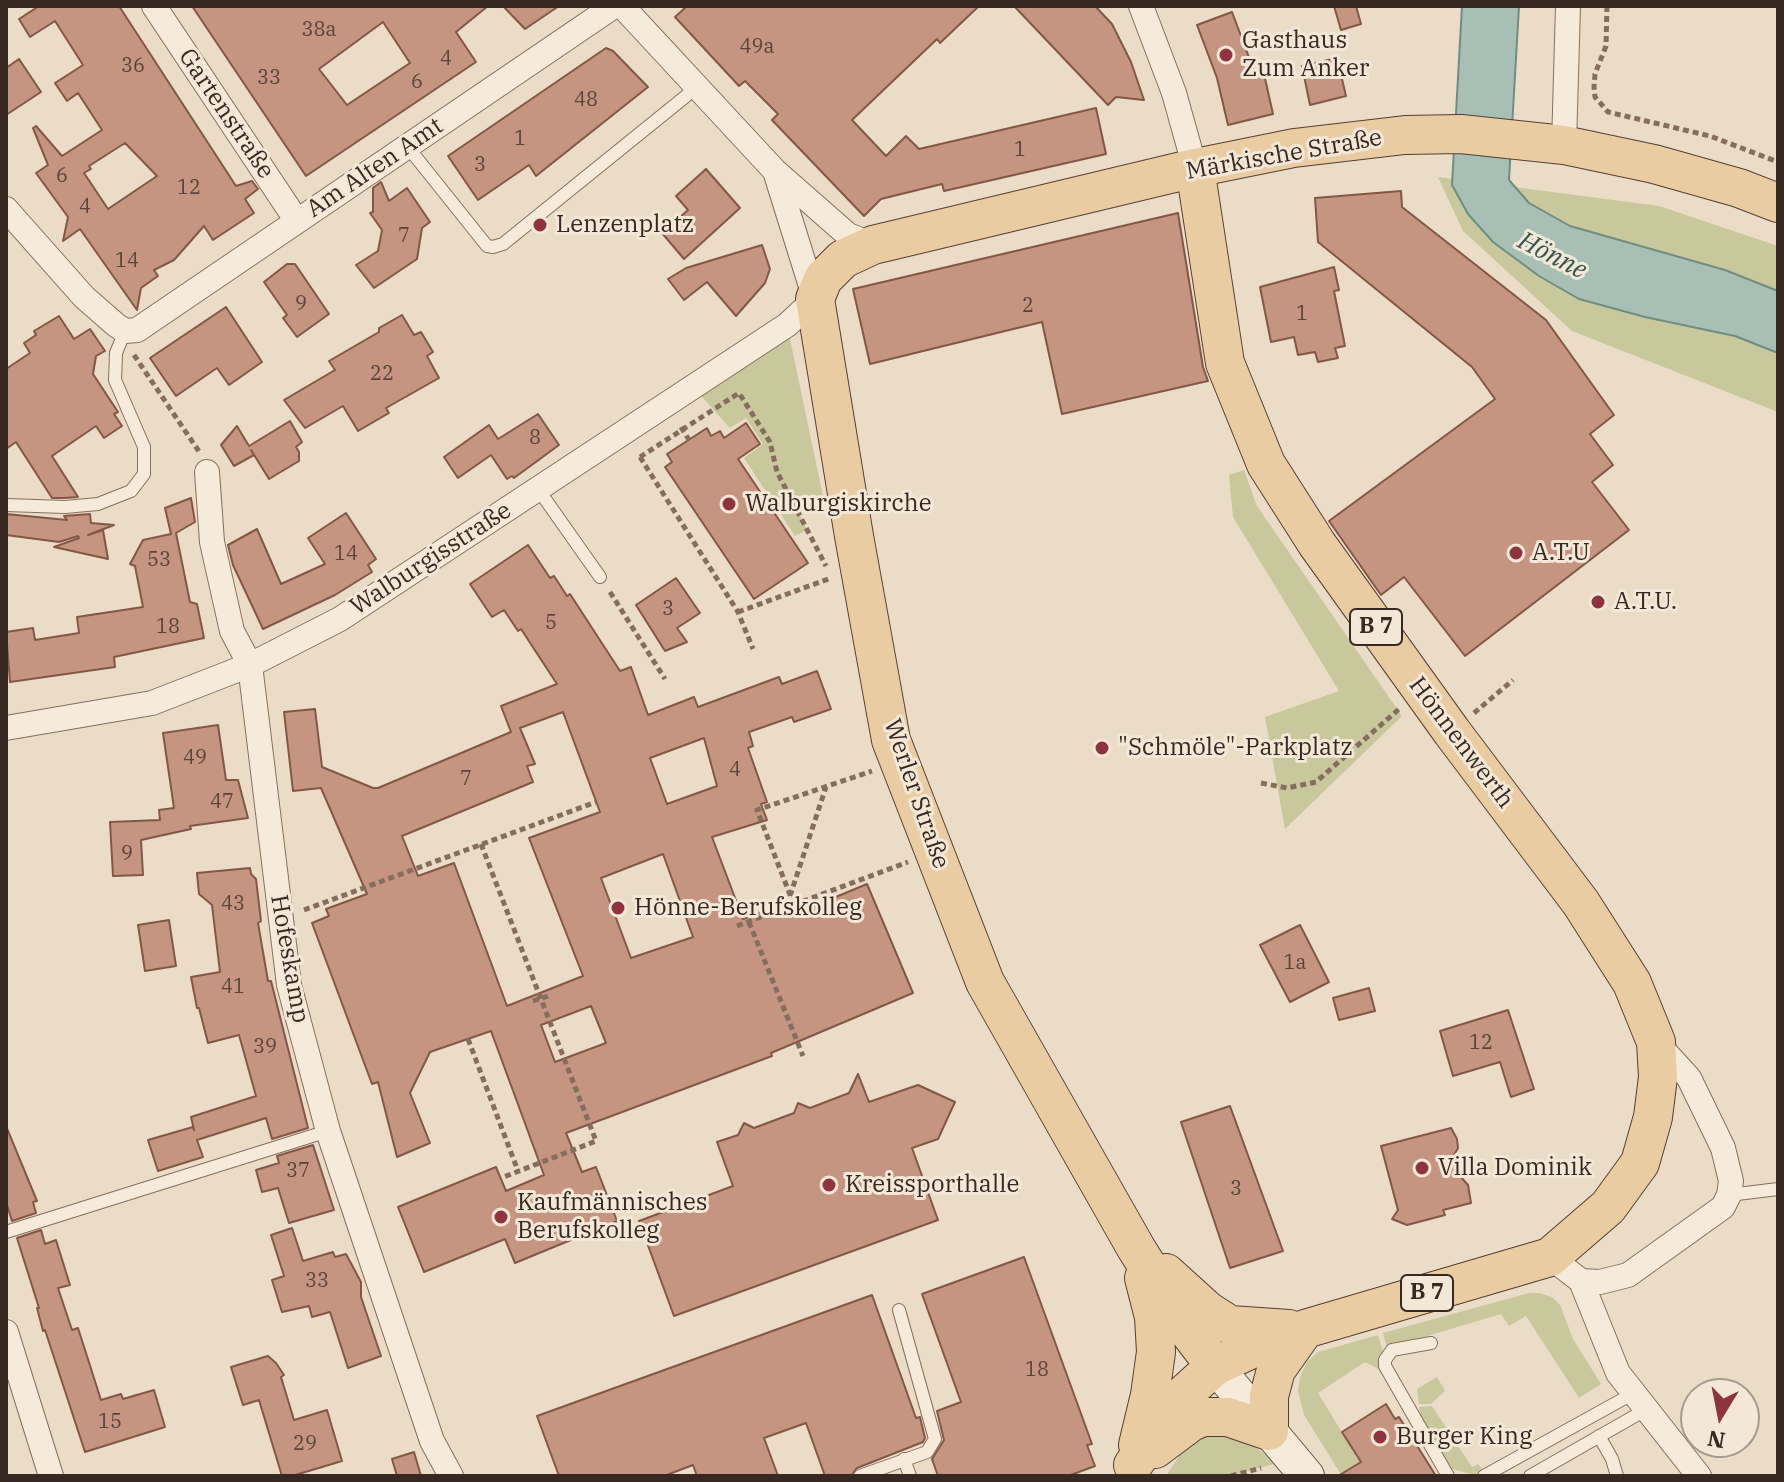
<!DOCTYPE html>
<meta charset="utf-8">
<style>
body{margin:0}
#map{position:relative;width:1784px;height:1482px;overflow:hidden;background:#ebdcc8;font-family:"IBM Plex Serif",serif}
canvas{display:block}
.frame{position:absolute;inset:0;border:8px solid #372921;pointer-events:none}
.north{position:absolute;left:1680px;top:1378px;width:80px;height:80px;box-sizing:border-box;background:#f3e7d7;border:2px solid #a89b8e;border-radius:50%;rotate:190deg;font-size:22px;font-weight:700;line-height:32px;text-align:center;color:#372921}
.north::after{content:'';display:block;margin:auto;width:28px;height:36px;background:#8f333f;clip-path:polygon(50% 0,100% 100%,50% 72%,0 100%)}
</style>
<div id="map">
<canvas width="1784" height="1482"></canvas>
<div class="frame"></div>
<div class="north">N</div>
</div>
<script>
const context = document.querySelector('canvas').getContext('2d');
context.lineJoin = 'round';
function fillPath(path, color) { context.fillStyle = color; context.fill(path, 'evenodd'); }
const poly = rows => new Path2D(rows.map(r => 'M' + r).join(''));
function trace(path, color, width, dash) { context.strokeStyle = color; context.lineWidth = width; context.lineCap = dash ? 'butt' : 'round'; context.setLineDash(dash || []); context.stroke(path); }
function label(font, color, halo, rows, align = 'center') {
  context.font = font + ' "IBM Plex Serif",serif'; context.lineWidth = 6; context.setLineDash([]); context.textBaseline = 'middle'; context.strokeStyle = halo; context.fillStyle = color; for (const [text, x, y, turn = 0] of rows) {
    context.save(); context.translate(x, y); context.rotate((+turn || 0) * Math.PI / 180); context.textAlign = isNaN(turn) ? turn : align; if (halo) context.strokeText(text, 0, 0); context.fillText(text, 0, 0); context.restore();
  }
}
fillPath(poly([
 [1438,177,1659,206,1778,246,1778,412,1572,331,1463,231],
 [787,325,823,496,796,508,807,530,795,536,744,458,763,444,746,418,730,428,696,390],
 [1244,470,1257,506,1402,716,1285,829,1265,717,1339,691,1233,517,1229,475],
 [1529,1293,1539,1293,1552,1297,1560,1305,1573,1339,1601,1384,1579,1398,1526,1316,1509,1326,1501,1314,1387,1348,1383,1333],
 [1378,1335,1383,1351,1380,1370,1365,1362,1318,1393,1360,1462,1353,1467,1359,1476,1342,1476,1304,1415,1298,1391,1300,1377,1307,1362,1318,1352],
 [1437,1377,1445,1391,1431,1404,1419,1404,1417,1389],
 [1432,1406,1472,1467,1478,1464,1483,1470,1474,1475,1449,1468,1421,1421,1419,1407],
 [1219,1434,1252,1445,1268,1456,1274,1464,1230,1476,1166,1476,1183,1450,1200,1438]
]), '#c8c89c');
const water = poly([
 [1462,6,1519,6,1509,180,1529,203,1570,226,1725,270,1778,291,1778,353,1735,336,1645,317,1579,299,1539,276,1493,242,1468,214,1452,185,1462,6]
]);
fillPath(water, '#a8bfb6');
trace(water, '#708d82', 2);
const building = poly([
 [39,6,119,6,236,186,252,181,258,189,245,199,254,213,213,240,204,226,174,260,154,270,158,276,141,288,137,310,80,229,63,241,68,217,36,173,48,165,33,128,36,126,62,156,102,130,78,93,67,101,55,83,83,65,55,21,30,37,19,19,39,6],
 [125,143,157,176,108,209,84,173,91,169,89,166,125,143],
 [192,6,488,6,456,32,476,62,306,176,192,6],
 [383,22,410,63,347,105,319,69,383,22],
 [503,6,559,6,525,29,503,6],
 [687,6,979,6,940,43,937,39,852,120,886,156,906,136,919,149,1096,108,1106,154,944,191,942,184,881,199,864,216,772,120,778,114,745,81,739,86,675,17,687,6],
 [1014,6,1095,6,1112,24,1131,62,1144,100,1116,97,1108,105,1014,6],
 [1334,6,1356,6,1361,24,1341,30,1334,6],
 [1232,12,1256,76,1264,74,1273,114,1228,125,1217,78,1197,25,1232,12],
 [606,48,613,51,648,87,536,176,529,165,478,200,448,156,606,48],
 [1337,58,1346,96,1310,105,1302,66,1337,58],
 [19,59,41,92,6,115,6,68,19,59],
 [706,169,740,208,684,259,662,233,688,210,676,196,706,169],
 [381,182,389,201,407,188,430,222,422,228,417,259,374,288,356,265,378,251,382,230,370,213,373,212,373,188,381,182],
 [1401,191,1402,207,1546,320,1614,415,1590,434,1613,465,1592,482,1629,530,1465,656,1404,577,1381,595,1329,521,1495,399,1472,367,1318,242,1315,198,1401,191],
 [1178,213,1203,367,1208,381,1062,414,1042,322,870,364,853,289,1178,213],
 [762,245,770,269,765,283,736,316,707,282,684,300,668,279,686,268,762,245],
 [287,264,295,264,329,314,297,337,283,318,287,315,264,282,287,264],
 [1334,267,1339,290,1334,291,1345,346,1335,348,1338,358,1318,362,1315,352,1298,355,1294,337,1271,342,1260,287,1334,267],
 [226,307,262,362,229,385,217,368,176,396,150,358,226,307],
 [402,315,414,335,421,332,433,352,427,356,439,378,386,408,389,413,358,431,343,406,305,428,284,400,335,370,329,361,379,332,379,328,402,315],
 [59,316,74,339,90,329,105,351,96,356,93,374,118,412,114,414,122,426,104,438,96,426,52,456,78,497,65,498,52,498,16,442,6,449,6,369,30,353,24,343,36,335,34,331,59,316],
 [538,414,559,445,514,478,512,476,507,479,491,455,458,478,444,457,489,425,498,439,538,414],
 [290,421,302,442,296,447,299,452,299,461,269,479,251,450,254,455,234,466,221,445,237,426,249,446,290,421],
 [746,423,760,444,738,459,808,563,754,599,665,467,672,462,667,454,707,428,711,436,720,431,724,438,746,423],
 [191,498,195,522,176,533,190,602,197,604,204,638,114,657,115,667,10,682,6,632,33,628,35,640,79,633,77,617,143,607,135,566,130,564,143,540,171,534,165,508,191,498],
 [346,513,376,559,368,565,372,572,335,595,263,629,233,565,228,545,257,529,281,584,325,564,308,538,346,513],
 [6,514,67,520,64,516,90,514,91,523,114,525,88,535,103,530,108,559,54,547,79,538,78,536,59,542,6,535,6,514],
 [528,545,550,578,554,576,567,596,570,594,620,671,631,667,648,715,694,697,698,707,779,677,782,684,817,671,831,709,794,722,792,717,749,732,753,746,748,748,767,802,761,804,767,820,712,837,743,919,797,898,802,911,867,884,913,993,771,1053,772,1056,566,1133,582,1172,596,1167,617,1221,515,1263,505,1239,424,1272,398,1207,496,1167,506,1191,544,1175,491,1031,430,1052,410,1093,430,1143,397,1157,378,1082,372,1084,312,923,329,916,326,909,367,894,321,788,293,791,284,712,315,709,322,767,373,788,378,788,511,732,501,706,557,684,521,629,518,631,504,610,492,617,470,584,528,545],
 [563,712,600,812,529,838,583,976,507,1006,454,863,418,876,402,836,533,782,527,766,535,764,520,728,563,712],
 [704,738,717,786,667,804,650,758,704,738],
 [663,854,693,937,631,958,601,878,663,854],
 [591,1006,606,1043,555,1062,541,1025,591,1006],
 [676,578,700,613,677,628,687,642,665,651,636,605,676,578],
 [218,725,226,780,238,780,248,818,190,826,191,829,141,840,143,875,113,876,110,822,160,820,159,810,174,808,163,733,218,725],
 [250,868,251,874,256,879,261,921,258,923,268,981,271,981,308,1128,272,1139,266,1118,197,1140,203,1157,158,1171,148,1140,193,1127,194,1130,191,1117,256,1096,239,1035,208,1043,199,1008,197,1008,191,977,220,972,212,905,199,894,197,873,250,868],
 [169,920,176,966,145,971,138,925,169,920],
 [1300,925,1329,982,1290,1002,1260,945,1300,925],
 [1369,988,1375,1011,1339,1020,1333,998,1369,988],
 [1508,1010,1534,1089,1511,1097,1500,1062,1453,1076,1440,1031,1508,1010],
 [858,1074,869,1102,918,1085,955,1102,938,1139,912,1148,938,1220,674,1316,639,1221,733,1186,717,1142,738,1135,744,1123,754,1128,794,1113,798,1103,810,1108,849,1093,858,1074],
 [1230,1106,1283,1251,1230,1268,1181,1122,1230,1106],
 [6,1126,37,1201,33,1202,36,1213,12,1221,6,1202,6,1126],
 [1451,1128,1457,1139,1458,1148,1454,1155,1460,1176,1468,1185,1471,1203,1443,1210,1445,1215,1407,1225,1392,1219,1398,1210,1381,1146,1451,1128],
 [313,1145,334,1210,289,1223,278,1188,262,1192,256,1170,279,1163,277,1156,313,1145],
 [292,1228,303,1261,333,1252,335,1257,346,1254,361,1282,361,1297,381,1356,348,1368,330,1312,312,1317,309,1306,282,1312,272,1280,284,1276,271,1235,292,1228],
 [41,1230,45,1244,56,1240,70,1285,58,1288,72,1330,78,1328,101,1400,121,1394,123,1399,154,1390,165,1427,85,1452,45,1330,43,1331,37,1308,39,1308,17,1238,41,1230],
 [1024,1257,1092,1444,1087,1445,1095,1466,1068,1476,938,1476,932,1459,944,1440,937,1411,961,1402,922,1294,1024,1257],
 [872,1295,916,1418,920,1417,925,1438,923,1442,857,1468,851,1476,825,1476,806,1423,764,1438,778,1476,697,1476,693,1465,664,1476,559,1476,537,1416,872,1295],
 [268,1356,276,1363,284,1375,281,1377,294,1420,327,1410,342,1461,292,1476,282,1476,259,1400,243,1405,231,1367,268,1356],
 [1386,1404,1395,1419,1399,1417,1436,1476,1338,1476,1361,1462,1342,1432,1386,1404],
 [414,1452,421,1476,397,1476,392,1459,414,1452]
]);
fillPath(building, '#c69581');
trace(building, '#835746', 2);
const lane = poly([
 [407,146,487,246,493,247,503,244,696,88],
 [538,489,600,577],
 [6,505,65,507,98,504,131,491,144,474,144,447,115,380,116,353,125,331],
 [1729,1195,1778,1189],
 [6,1232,328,1131],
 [1431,1343,1392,1350,1385,1360,1385,1366,1448,1476],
 [1599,1436,1612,1459,1617,1476],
 [904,1459,910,1476],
 [860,1476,927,1452,935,1439,899,1310],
 [1484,1476,1634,1393],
 [1530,1476,1647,1409]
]);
const street = poly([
 [154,6,297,221],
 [622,6,775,171,848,235,873,245],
 [1141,6,1174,93,1195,168],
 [1564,145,1568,6],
 [6,209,84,297,116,325,125,331,137,330,614,6],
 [207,472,212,542,232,631,250,665,289,985,328,1131,432,1441,451,1476],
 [6,728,152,703,250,665,340,619,787,325,815,299,775,171],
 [1550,1257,1581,1281,1618,1373,1699,1476],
 [1581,1281,1600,1282,1628,1275,1723,1207,1729,1195,1731,1181,1723,1148,1689,1078,1656,1042],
 [6,1332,51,1476]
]);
const secondary = poly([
 [1215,1366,1307,1476]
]);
const primary = poly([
 [1166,1273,1208,1311,1230,1325,1289,1329],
 [1215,1366,1186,1328,1136,1248,985,982,891,740,854,536,815,299,823,279,843,259,873,245,1195,168,1294,148,1405,135,1461,134,1564,145,1654,164,1739,188,1778,203],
 [1138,1445,1150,1395,1156,1352,1154,1317,1144,1278],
 [1155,1449,1191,1422,1203,1417,1228,1417,1269,1431,1269,1396,1276,1370,1305,1329],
 [1133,1465,1182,1396,1215,1366,1258,1346,1305,1329,1550,1257,1608,1207,1640,1163,1653,1117,1658,1077,1656,1042,1632,983,1581,903,1452,732,1317,544,1266,464,1225,363,1195,168]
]);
trace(lane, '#856e5e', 14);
trace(street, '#856e5e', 26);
trace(secondary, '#675041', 36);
trace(primary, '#543e32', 40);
trace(poly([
 [1607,6,1606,46,1595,74,1594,87,1595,97,1608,112,1710,136,1778,162],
 [134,355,200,453],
 [681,427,689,440],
 [640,457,739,393,770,442,777,472,826,566],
 [640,457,738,612,753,649],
 [610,592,665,679],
 [738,612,831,578],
 [1474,713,1513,680],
 [1261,783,1287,788,1316,782,1399,709],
 [481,844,596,1141,501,1178],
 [790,896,826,787],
 [794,905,757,810,872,771],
 [304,910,596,802],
 [749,922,803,1056],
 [737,926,908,862],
 [533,1001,548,996],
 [468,1039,518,1171],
 [1231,1476,1261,1468]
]), '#856e5e', 5, [6, 4]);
trace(lane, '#f6ebda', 12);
trace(street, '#f6ebda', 24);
trace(secondary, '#f6ebda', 34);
trace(primary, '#eacca3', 38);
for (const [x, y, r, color] of [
 [1226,55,8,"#8f333f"],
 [540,225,8,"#8f333f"],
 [729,504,8,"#8f333f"],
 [1516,553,8,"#8f333f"],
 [1598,602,8,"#8f333f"],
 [1102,748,8,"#8f333f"],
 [618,908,8,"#8f333f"],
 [1422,1168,8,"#8f333f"],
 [829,1185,8,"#8f333f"],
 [501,1217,8,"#8f333f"],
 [1380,1437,8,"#8f333f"]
]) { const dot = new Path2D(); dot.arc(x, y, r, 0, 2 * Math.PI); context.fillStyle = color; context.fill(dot); trace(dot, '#f3e7d7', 3); }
label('20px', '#5b4439', null, [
 ["38a",319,30],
 ["49a",757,47],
 ["4",446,59],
 ["36",133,66],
 ["33",269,78],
 ["6",417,82],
 ["48",586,100],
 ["1",520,139],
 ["1",1020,150],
 ["3",480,165],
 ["6",62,176],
 ["12",189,188],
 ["4",85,207],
 ["7",404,236],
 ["14",127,261],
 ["9",301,304],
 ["2",1028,306],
 ["1",1302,314],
 ["22",382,374],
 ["8",535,438],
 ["14",346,554],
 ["53",159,560],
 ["3",668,609],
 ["5",551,623],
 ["18",168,627],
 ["49",195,758],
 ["4",735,770],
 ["7",466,779],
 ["47",222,802],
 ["9",127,854],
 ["43",233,904],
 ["1a",1295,963],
 ["41",233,987],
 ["12",1481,1043],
 ["39",265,1047],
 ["37",298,1171],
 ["3",1236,1189],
 ["33",317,1281],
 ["18",1037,1370],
 ["15",110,1422],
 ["29",305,1444]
]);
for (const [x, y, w] of [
 [1376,627,52],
 [1427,1293,52]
]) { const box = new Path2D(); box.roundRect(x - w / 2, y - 18, w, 36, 6); context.fillStyle = '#f3e7d7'; context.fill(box); trace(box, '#372921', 2); }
label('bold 22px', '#372921', null, [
 ["B 7",1376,627],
 ["B 7",1427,1293]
]);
label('24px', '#372921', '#f3e7d7', [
 ["Gasthaus",1242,41],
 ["Zum Anker",1242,69],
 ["Lenzenplatz",556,225],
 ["Walburgiskirche",745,504],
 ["A.T.U",1532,553],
 ["A.T.U.",1614,602],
 ["\"Schmöle\"-Parkplatz",1118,748],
 ["Hönne-Berufskolleg",634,908],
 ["Villa Dominik",1438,1168],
 ["Kreissporthalle",845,1185],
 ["Kaufmännisches",517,1203],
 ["Berufskolleg",517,1231],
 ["Burger King",1396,1437]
], 'left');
label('24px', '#372921', '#f3e7d7', [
 ["Gartenstraße",226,114,56],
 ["Märkische Straße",1284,155,-10],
 ["Am Alten Amt",375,168,-34],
 ["Walburgisstraße",431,559,-33],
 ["Hönnenwerth",1461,743,53],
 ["Werler Straße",916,794,71],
 ["Hofeskamp",289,959,80]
]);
label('italic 26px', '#31554f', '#f3e7d7', [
 ["Hönne",1552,256,27]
]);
</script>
